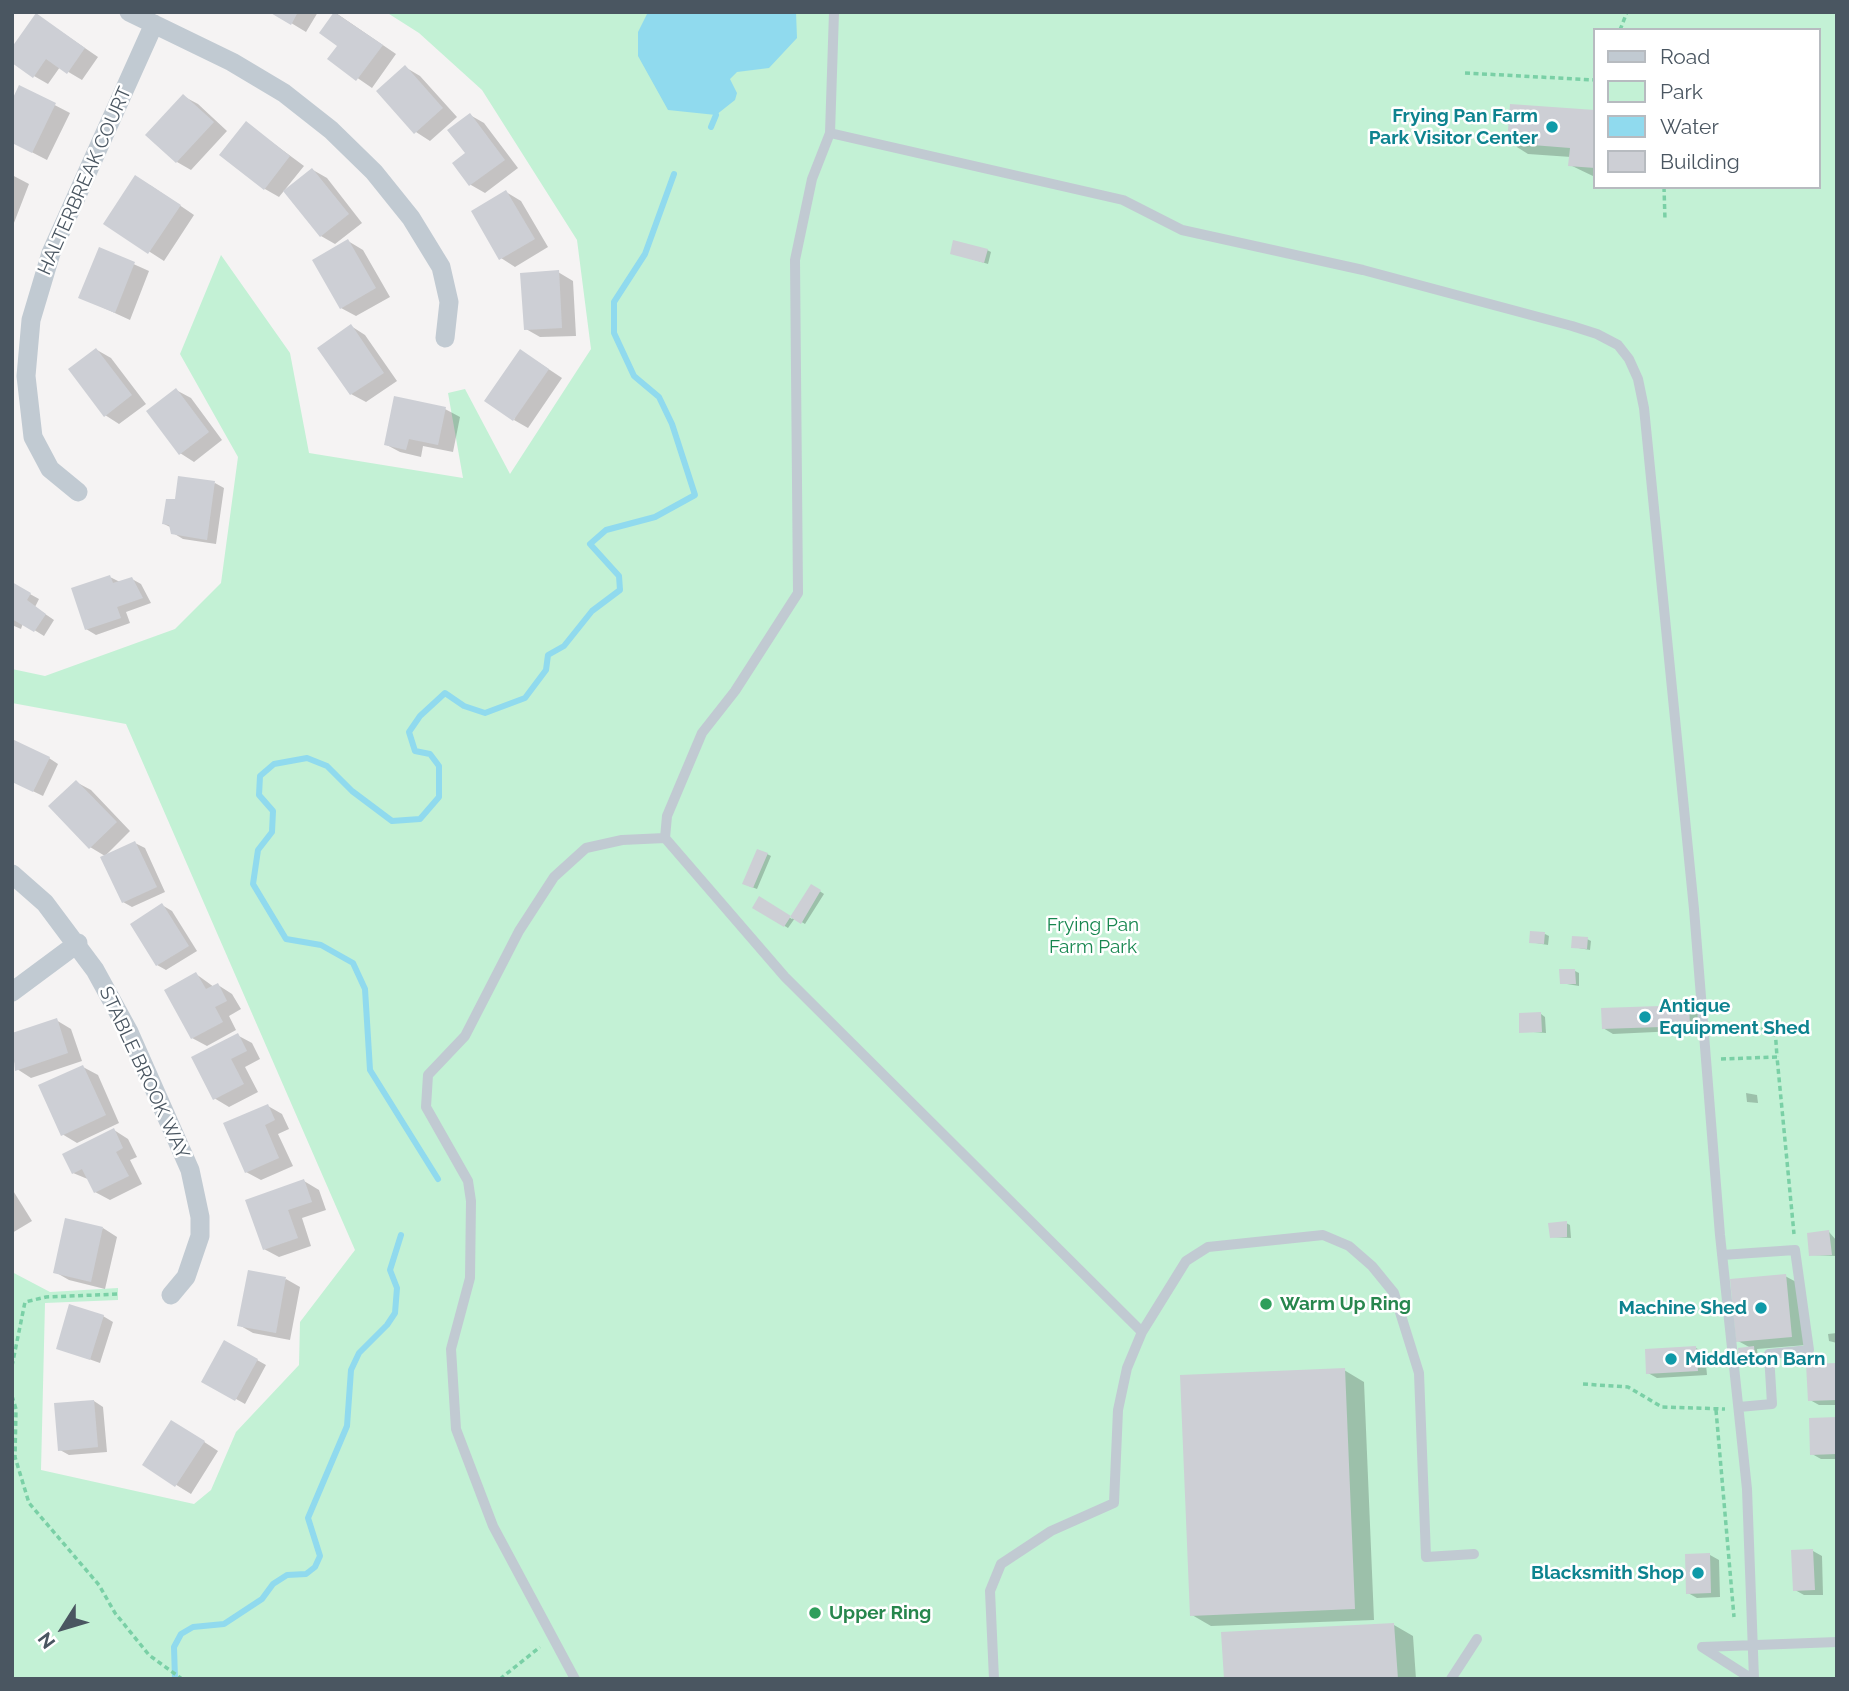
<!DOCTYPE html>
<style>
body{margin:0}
#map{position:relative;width:1849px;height:1691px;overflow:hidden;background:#f5f3f3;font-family:Raleway,sans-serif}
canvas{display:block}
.frame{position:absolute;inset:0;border:14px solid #4a5661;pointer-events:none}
.legend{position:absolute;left:1593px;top:28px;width:228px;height:161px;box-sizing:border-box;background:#fff;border:2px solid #b7bbc0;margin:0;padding:9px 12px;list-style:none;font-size:21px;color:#4a5661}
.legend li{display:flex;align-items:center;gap:14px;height:35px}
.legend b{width:35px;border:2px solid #b7bbc0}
.north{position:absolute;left:28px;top:1593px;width:70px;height:70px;-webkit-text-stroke:5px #fff;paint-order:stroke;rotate:233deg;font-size:19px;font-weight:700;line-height:28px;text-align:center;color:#4a5661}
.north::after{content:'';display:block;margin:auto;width:24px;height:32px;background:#4a5661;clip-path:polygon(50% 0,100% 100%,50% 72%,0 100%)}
</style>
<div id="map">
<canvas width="1849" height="1691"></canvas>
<div class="frame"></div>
<ul class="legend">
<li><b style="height:9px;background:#c1cad2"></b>Road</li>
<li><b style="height:19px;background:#c3f1d5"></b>Park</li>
<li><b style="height:19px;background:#90daee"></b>Water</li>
<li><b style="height:19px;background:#cdcfd5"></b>Building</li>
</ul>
<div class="north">N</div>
</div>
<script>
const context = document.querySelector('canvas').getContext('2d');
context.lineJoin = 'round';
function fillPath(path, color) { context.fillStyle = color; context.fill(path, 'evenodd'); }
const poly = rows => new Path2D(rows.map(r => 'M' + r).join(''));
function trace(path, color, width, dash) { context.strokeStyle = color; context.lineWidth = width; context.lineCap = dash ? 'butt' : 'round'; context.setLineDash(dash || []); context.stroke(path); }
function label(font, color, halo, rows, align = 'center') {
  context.font = font + ' Raleway,sans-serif'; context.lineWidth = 5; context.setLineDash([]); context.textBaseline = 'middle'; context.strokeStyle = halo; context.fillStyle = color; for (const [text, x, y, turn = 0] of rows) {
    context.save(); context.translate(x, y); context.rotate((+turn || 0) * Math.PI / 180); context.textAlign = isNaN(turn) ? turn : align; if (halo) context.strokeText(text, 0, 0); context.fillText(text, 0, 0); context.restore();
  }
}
fillPath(poly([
 [386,12,1837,12,1837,1679,12,1679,12,1272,50,1292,118,1288,118,1300,45,1303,41,1470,194,1504,211,1490,236,1432,299,1365,300,1322,355,1250,126,724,12,703,12,669,45,676,175,629,221,583,238,457,180,354,221,255,290,353,309,453,463,478,448,393,465,389,510,474,591,349,577,240,482,90,419,33],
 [1595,30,1819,30,1819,187,1595,187]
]), '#c3f1d5');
fillPath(poly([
 [648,12,796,12,797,38,769,68,737,72,730,79,737,93,735,100,716,115,668,110,638,56,638,32]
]), '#90daee');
fillPath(poly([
 [273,12,318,12,306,32],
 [336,13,396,54,372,88,330,59,340,46,321,32],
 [37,15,98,57,82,80,60,67,48,84,34,76],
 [405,67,420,76,457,117,430,141,416,132],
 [20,87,70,113,47,160,12,142],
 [183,96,198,104,227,131,191,170,177,162],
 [1511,105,1595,112,1595,177,1570,165,1571,157,1528,154,1509,142],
 [470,115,484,123,518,168,485,193,471,185,454,163,467,153],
 [246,123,304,166,279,197,265,189],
 [313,170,327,178,362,223,335,244,321,236],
 [12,175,29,184,12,228],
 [150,185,194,215,164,261,105,223],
 [506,192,521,201,548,247,515,267,501,258],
 [348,241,363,250,390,297,356,316,341,308],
 [100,249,149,271,130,320,80,297],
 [987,250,991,252,988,264,952,253],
 [558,272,573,281,576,336,540,337,526,329],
 [351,326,365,335,397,381,366,402,351,394],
 [97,350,111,358,146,404,119,424,105,415],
 [535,360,562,378,528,428,514,420],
 [176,390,191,398,222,440,194,462,180,453],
 [445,409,460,417,453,452,423,446,421,457,400,452,385,444],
 [215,483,224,488,216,544,183,539,173,533,172,528,164,524],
 [110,577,120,582,132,579,141,584,151,603,126,612,130,623,96,635,86,629],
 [12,584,39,599,35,607,54,620,44,636,23,623,21,629,12,625],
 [49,758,58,764,43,796,12,781],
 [76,782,91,790,130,831,105,856,90,847],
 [135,843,145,848,165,892,132,907,123,902],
 [767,854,771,856,757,889,749,886],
 [812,886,824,894,805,924,795,918,788,928,754,907,759,899,792,919],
 [162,905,172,911,197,951,166,970,157,965],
 [1545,934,1549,936,1548,945,1530,942],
 [1587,939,1591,941,1590,950,1573,947],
 [1575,971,1579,973,1579,986,1561,983],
 [196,974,214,987,218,985,232,994,241,1009,229,1016,236,1030,207,1046,192,1038],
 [1688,1006,1698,1012,1698,1030,1613,1034,1603,1028],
 [1541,1014,1545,1017,1546,1033,1521,1031],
 [56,1020,71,1029,82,1061,31,1078,17,1069,12,1055,12,1035],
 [237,1035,252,1043,260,1059,245,1067,258,1092,229,1107,214,1098],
 [83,1067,98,1075,119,1123,77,1143,62,1134],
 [1746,1093,1757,1095,1758,1103,1747,1102],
 [268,1106,282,1114,289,1129,278,1134,293,1166,261,1180,246,1172],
 [114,1130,128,1139,137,1157,130,1160,142,1184,110,1200,95,1192,90,1180,73,1173],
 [304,1181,319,1190,326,1210,302,1218,311,1246,279,1257,264,1249],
 [12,1189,32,1221,12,1233],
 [1566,1223,1570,1225,1571,1238,1551,1237],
 [103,1228,117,1237,105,1289,69,1280,55,1272],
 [1829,1232,1837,1241,1836,1256,1811,1255],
 [1785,1276,1800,1284,1806,1345,1757,1349,1758,1358,1745,1360,1741,1357,1751,1348,1738,1341],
 [286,1279,300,1287,290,1340,253,1333,239,1325],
 [103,1316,113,1322,100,1363,58,1348],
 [1837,1333,1837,1343,1829,1341,1828,1334],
 [225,1342,266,1365,245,1404,204,1381],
 [1696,1348,1705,1353,1707,1375,1657,1378,1648,1373],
 [1837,1364,1837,1405,1819,1405,1810,1400],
 [1344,1370,1364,1382,1374,1620,1211,1626,1192,1615],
 [94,1401,103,1407,107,1452,69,1455,60,1450],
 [1837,1418,1837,1459,1821,1459,1812,1454],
 [186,1430,218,1451,191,1494,144,1465],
 [1813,1551,1822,1556,1823,1595,1804,1595,1795,1590],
 [1710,1555,1719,1560,1720,1597,1697,1598,1688,1593],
 [1394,1625,1413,1636,1416,1679,1226,1679]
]), '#0003');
trace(poly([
 [711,127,716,115],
 [438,1179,370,1070,365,989,353,963,321,945,286,939,253,884,258,850,272,832,273,811,259,795,260,776,274,764,307,758,327,766,352,791,392,821,420,819,439,797,439,766,430,754,415,751,409,732,420,716,445,693,464,706,485,713,525,698,546,670,548,655,564,646,592,611,620,590,619,576,590,544,606,530,655,517,695,495,672,424,659,397,634,376,614,333,614,302,645,254,674,174],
 [175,1679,174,1647,181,1634,193,1627,224,1624,262,1599,273,1584,287,1575,306,1574,315,1567,320,1556,308,1518,347,1426,351,1370,359,1353,387,1325,395,1313,397,1288,390,1270,401,1235]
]), '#90daee', 6);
fillPath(poly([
 [269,12,298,12,291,25],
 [334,12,383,45,356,81,327,59,337,46,319,33],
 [36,13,85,48,67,74,46,59,33,78,12,63,12,47],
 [405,65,443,108,414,134,376,91],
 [19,85,56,103,32,153,12,143,12,100],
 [183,94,214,122,176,163,145,135],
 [1510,104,1595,110,1595,168,1568,166,1570,148,1507,143],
 [470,113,505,160,469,186,452,163,465,153,447,130],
 [246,121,290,156,264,190,219,155],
 [312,168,349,214,320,237,283,191],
 [135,175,181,205,148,254,103,224],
 [506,190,535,239,499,260,471,211],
 [348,239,376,288,340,309,312,260],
 [953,240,988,249,984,263,950,254],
 [99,247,135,262,115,313,78,298],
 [559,270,562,328,524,330,520,273],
 [351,324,384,373,350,395,317,348],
 [96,348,132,395,104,417,68,369],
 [520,349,549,369,513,421,484,401],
 [176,388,209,432,179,455,146,411],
 [394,396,446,407,438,445,409,439,406,450,384,445],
 [178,476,215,481,207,540,171,534,169,525,162,524,166,499,175,499],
 [110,575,113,583,132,577,143,598,117,607,121,618,85,630,71,588],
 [12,582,31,593,27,600,46,614,34,632,12,619],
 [12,739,50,757,33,792,12,782],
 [76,780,117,822,89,849,48,806],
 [135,841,157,887,122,903,100,857],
 [757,849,768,853,753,888,742,884],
 [811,884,821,890,801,924,790,917],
 [759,896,791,916,784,927,752,908],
 [162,903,189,946,156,966,130,924],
 [1530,931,1545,932,1544,944,1529,943],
 [1572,936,1588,937,1587,949,1571,948],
 [1559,969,1575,969,1576,984,1560,984],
 [196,972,206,989,218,983,227,1001,215,1007,223,1022,191,1039,164,990],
 [1689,1005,1690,1026,1602,1029,1601,1008],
 [1541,1012,1542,1032,1519,1033,1519,1013],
 [57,1018,68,1053,15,1071,12,1033],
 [238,1033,247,1051,231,1059,244,1084,213,1100,191,1057],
 [83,1065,106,1115,61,1136,38,1085],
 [268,1104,275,1120,265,1125,279,1158,245,1173,223,1123],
 [114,1128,123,1148,116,1152,129,1176,94,1193,82,1169,72,1174,62,1154],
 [304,1179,312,1202,288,1210,298,1238,263,1250,245,1200],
 [65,1218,103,1227,91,1282,53,1273],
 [1567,1221,1567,1237,1550,1238,1548,1223],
 [1829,1230,1832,1255,1809,1256,1807,1233],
 [248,1270,286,1277,276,1333,237,1326],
 [1786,1274,1792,1337,1736,1342,1730,1279],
 [69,1304,104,1315,90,1360,56,1349],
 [224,1340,258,1359,235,1401,201,1382],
 [1696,1346,1698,1371,1646,1374,1645,1349],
 [1754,1346,1755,1357,1739,1359,1738,1348],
 [1837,1363,1837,1400,1808,1401,1806,1364],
 [1345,1368,1355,1609,1190,1616,1180,1375],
 [94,1400,98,1447,58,1451,54,1403],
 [1837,1417,1837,1454,1810,1455,1809,1418],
 [171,1420,205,1441,175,1487,142,1465],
 [1813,1549,1815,1590,1793,1591,1791,1550],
 [1710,1553,1711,1593,1686,1594,1685,1554],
 [1394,1623,1398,1679,1224,1679,1221,1632]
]), '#cdcfd5');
trace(poly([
 [1620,30,1627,12],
 [1465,73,1595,80],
 [1664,187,1665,220],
 [1719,1032,1775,1028,1777,1057],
 [1721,1059,1777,1057,1794,1234],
 [12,1366,25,1302,46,1297,119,1294],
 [1583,1384,1628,1387,1662,1407,1725,1409],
 [12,1396,16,1409,15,1457,29,1503,99,1585,115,1613,149,1655,182,1679],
 [1716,1410,1734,1617],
 [500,1679,540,1647]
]), '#7ad0a6', 3.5, [5, 3.5]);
trace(poly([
 [834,12,830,133,812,179,795,260,798,593,735,691,702,733,667,816,665,838,785,977,1142,1332],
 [830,133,1123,200,1182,230,1363,270,1572,326,1597,334,1618,345,1629,359,1638,379,1644,408,1694,909,1720,1235,1747,1489,1754,1679],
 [1722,1255,1795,1250,1809,1350,1769,1354,1772,1404,1739,1407],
 [1702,1647,1837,1642],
 [1702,1647,1752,1679],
 [575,1679,493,1526,456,1429,451,1349,470,1278,471,1201,468,1181,426,1107,428,1075,465,1036,519,931,554,877,586,848,622,840,665,838],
 [994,1679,990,1591,1001,1564,1051,1531,1114,1503,1118,1410,1127,1368,1142,1332,1186,1261,1208,1247,1323,1235,1349,1246,1372,1266,1394,1293,1419,1373,1426,1557,1474,1554],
 [1451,1679,1477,1639]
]), '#c1cad2', 10);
trace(poly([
 [129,12,232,62,284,93,331,130,374,172,411,218,441,267,449,302,445,338],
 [78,492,50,469,33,437,26,376,31,320,51,253,154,24],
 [12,874,45,903,95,970,129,1032,190,1170,200,1217,200,1236,186,1277,171,1295],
 [12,992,78,943]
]), '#c1cad2', 19);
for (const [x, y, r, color] of [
 [1552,127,7,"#0f9aa8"],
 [1645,1017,7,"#0f9aa8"],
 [1266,1304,7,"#2e9e5b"],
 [1761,1308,7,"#0f9aa8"],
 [1671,1359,7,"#0f9aa8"],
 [1698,1573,7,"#0f9aa8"],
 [815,1613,7,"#2e9e5b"]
]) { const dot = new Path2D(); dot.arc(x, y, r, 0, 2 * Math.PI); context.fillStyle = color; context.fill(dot); trace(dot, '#fff', 2.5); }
label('bold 19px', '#0d838f', '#fff', [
 ["Frying Pan Farm",1538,116],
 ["Park Visitor Center",1538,138],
 ["Antique",1659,1006,"left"],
 ["Equipment Shed",1659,1028,"left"],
 ["Machine Shed",1747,1308],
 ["Middleton Barn",1685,1359,"left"],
 ["Blacksmith Shop",1684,1573]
], 'right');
label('19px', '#4a5661', '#fff', [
 ["HALTERBREAK COURT",85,181,-66],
 ["STABLE BROOK WAY",144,1073,65]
]);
label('19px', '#17864f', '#fff', [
 ["Frying Pan",1093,925],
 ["Farm Park",1093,947]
]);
label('bold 19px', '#27864d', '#fff', [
 ["Warm Up Ring",1280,1304],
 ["Upper Ring",829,1613]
], 'left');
</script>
